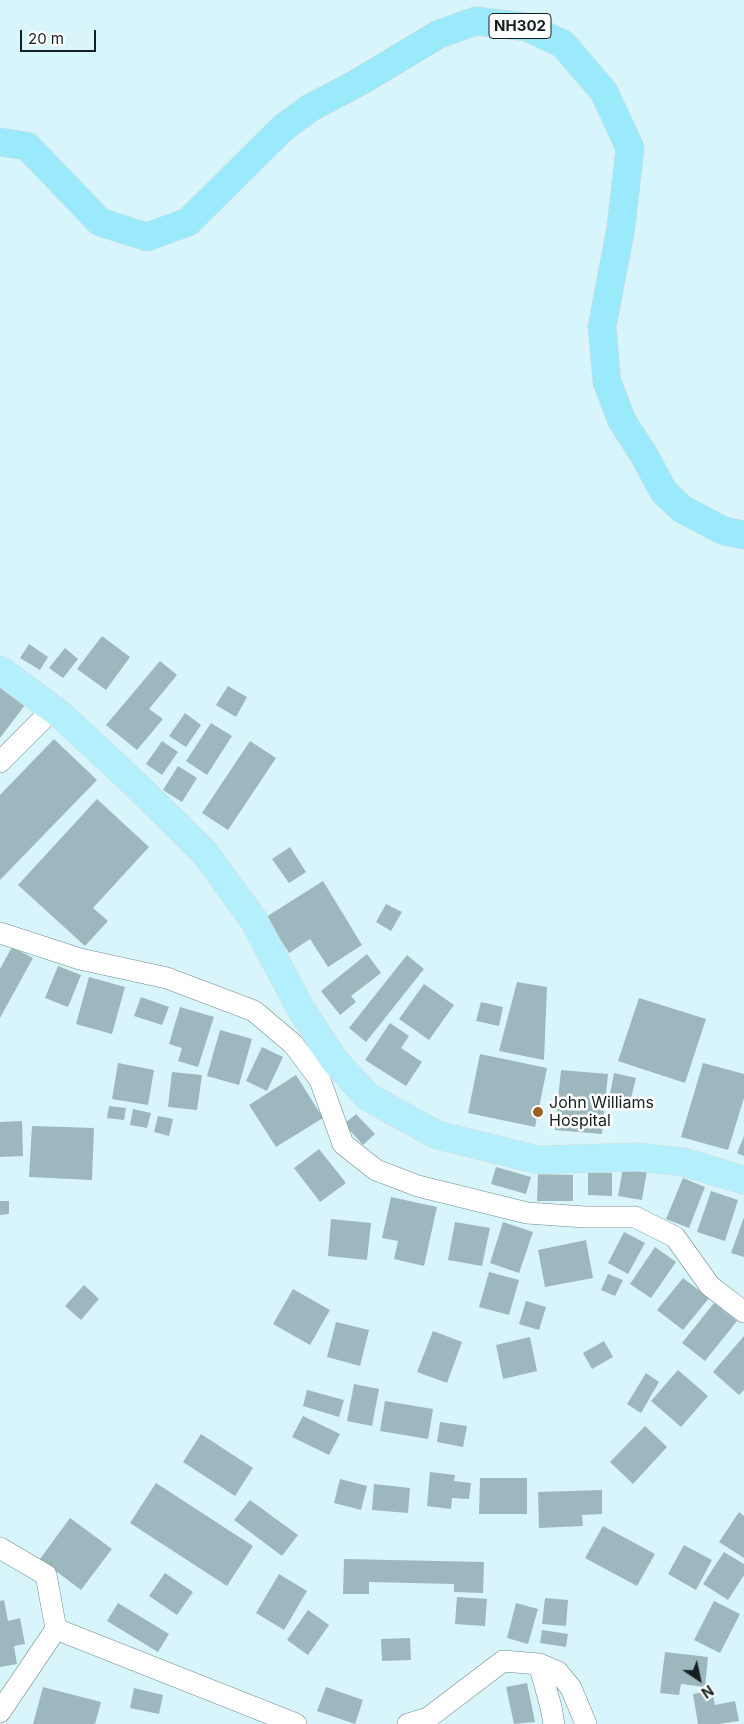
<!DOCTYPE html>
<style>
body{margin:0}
#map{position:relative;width:744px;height:1724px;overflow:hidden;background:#d9f5fc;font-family:Inter,sans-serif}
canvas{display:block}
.north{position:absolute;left:674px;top:1654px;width:50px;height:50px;-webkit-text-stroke:4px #fff;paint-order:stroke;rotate:146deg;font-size:14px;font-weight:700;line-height:20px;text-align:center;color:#141f21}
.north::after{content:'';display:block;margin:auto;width:18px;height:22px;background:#141f21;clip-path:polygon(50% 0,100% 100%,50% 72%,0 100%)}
.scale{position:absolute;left:20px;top:30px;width:76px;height:22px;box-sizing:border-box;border:2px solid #141f21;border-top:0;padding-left:6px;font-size:15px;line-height:18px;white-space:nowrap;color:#141f21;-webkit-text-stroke:4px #fff;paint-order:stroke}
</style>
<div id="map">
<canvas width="744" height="1724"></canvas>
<div class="north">N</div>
<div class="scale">20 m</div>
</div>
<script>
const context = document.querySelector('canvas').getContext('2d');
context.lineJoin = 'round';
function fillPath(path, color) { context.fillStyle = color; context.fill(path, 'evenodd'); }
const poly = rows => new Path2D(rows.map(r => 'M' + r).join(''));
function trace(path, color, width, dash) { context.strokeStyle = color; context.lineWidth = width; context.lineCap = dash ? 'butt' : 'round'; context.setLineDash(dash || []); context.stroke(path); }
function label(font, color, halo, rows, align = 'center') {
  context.font = font + ' Inter,sans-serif'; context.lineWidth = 5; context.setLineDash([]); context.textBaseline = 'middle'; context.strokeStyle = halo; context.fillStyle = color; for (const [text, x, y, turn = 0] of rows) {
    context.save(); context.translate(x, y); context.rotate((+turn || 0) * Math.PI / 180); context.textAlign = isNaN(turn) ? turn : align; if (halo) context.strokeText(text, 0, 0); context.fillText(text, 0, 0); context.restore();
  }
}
fillPath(poly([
 [102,636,130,657,106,690,77,669],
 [29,644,48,657,40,670,20,658],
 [65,648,78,659,63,678,49,668],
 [160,661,177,675,149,709,163,719,137,750,106,725],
 [228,686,247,697,236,717,216,705],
 [0,687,25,705,0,738],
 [185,713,201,725,186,747,169,736],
 [211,723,232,736,207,775,186,761],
 [54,739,97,780,0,880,0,795],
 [162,741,178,752,162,775,146,764],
 [250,741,276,758,228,830,202,813],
 [178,766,197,778,182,802,163,790],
 [97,799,149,847,93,908,108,921,85,946,18,885],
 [290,847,306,872,289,883,272,859],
 [323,881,362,945,328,967,310,939,289,953,266,917],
 [386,904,402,912,391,931,376,922],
 [12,947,33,958,0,1018,0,969],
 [367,954,381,973,351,996,356,1002,340,1015,321,991],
 [407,955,424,969,366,1042,349,1028],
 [58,966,81,975,68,1007,45,998],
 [89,977,125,987,112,1034,76,1024],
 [517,982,547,987,544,1060,499,1051],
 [424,984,454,1005,429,1040,399,1019],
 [141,997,169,1007,162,1025,134,1016],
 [639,998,706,1019,685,1083,618,1061],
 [481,1002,503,1007,499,1026,476,1021],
 [180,1007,214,1017,198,1067,178,1061,182,1048,169,1044],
 [390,1023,409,1036,401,1048,422,1062,406,1086,365,1060],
 [220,1030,252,1039,239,1085,207,1076],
 [262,1047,283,1057,267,1091,246,1081],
 [480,1054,547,1068,535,1127,468,1113],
 [118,1063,154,1070,148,1105,112,1099],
 [703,1063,744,1074,744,1098,728,1150,681,1137],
 [561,1070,608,1074,602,1134,555,1130],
 [172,1072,202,1075,197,1110,168,1107],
 [614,1073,636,1078,631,1098,610,1094],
 [296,1075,323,1118,276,1147,249,1105],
 [109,1106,126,1108,124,1120,107,1118],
 [133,1109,151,1113,147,1128,130,1125],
 [356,1114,375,1134,363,1145,344,1124],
 [158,1116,173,1119,169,1136,154,1132],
 [22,1121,23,1156,0,1157,0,1122],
 [32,1126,94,1128,92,1180,29,1177],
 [744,1136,744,1156,737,1153],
 [319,1149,346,1183,320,1202,294,1168],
 [496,1167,531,1177,526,1194,491,1184],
 [623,1168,647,1171,642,1200,618,1196],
 [588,1172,612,1173,612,1196,588,1195],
 [538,1174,573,1175,573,1201,537,1201],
 [683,1178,705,1187,689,1228,666,1219],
 [711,1191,738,1200,725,1241,697,1232],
 [391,1197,437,1207,424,1266,394,1259,398,1241,382,1238],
 [0,1201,9,1201,9,1214,0,1215],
 [744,1217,744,1257,731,1253],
 [331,1219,371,1223,367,1260,328,1256],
 [455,1222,490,1228,482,1266,448,1260],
 [503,1222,533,1232,519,1273,490,1263],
 [624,1232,645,1243,628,1274,608,1263],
 [586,1240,593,1278,545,1287,538,1250],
 [655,1247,676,1262,651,1298,630,1284],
 [489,1272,519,1280,509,1315,479,1307],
 [608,1274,623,1280,615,1296,601,1290],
 [683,1278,709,1298,683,1330,657,1310],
 [84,1285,99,1299,81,1320,65,1306],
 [293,1289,330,1310,310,1345,273,1324],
 [526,1301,546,1307,539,1330,519,1324],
 [714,1303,737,1321,705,1361,682,1343],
 [336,1322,369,1330,360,1366,327,1357],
 [433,1331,462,1342,447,1383,417,1372],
 [744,1336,744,1390,739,1395,713,1372],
 [530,1337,537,1371,503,1379,496,1345],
 [604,1341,613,1357,592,1369,583,1353],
 [678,1370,708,1396,681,1427,651,1401],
 [646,1373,659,1382,641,1413,627,1404],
 [354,1384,379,1389,372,1426,347,1421],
 [307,1390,344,1400,339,1417,303,1406],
 [385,1401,433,1409,428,1439,380,1431],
 [303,1416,340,1434,329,1455,292,1437],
 [440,1422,467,1426,463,1447,437,1442],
 [645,1426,667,1447,633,1484,610,1462],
 [201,1434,253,1468,235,1496,183,1462],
 [430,1472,455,1475,454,1481,471,1483,469,1499,452,1498,451,1509,427,1506],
 [480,1478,527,1478,527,1514,479,1514],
 [340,1479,367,1486,361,1510,334,1503],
 [156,1483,253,1546,227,1586,130,1523],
 [374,1484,410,1488,408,1513,372,1510],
 [602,1490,602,1514,582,1515,583,1526,539,1528,538,1492],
 [250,1500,298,1535,282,1556,234,1520],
 [739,1512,744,1516,744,1558,719,1542],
 [70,1518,112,1549,81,1590,40,1559],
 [603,1526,655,1554,637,1586,585,1558],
 [684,1545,712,1560,696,1590,668,1574],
 [724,1552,744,1564,744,1575,728,1600,703,1584],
 [344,1559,484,1562,483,1593,454,1592,454,1584,369,1582,369,1594,343,1594],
 [165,1573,193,1592,177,1615,149,1596],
 [279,1574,307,1591,284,1630,256,1613],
 [457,1597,487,1599,485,1626,455,1624],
 [545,1598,568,1600,566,1626,542,1624],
 [4,1600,8,1621,20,1618,25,1644,14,1646,17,1664,0,1667,0,1601],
 [714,1601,740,1614,720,1653,694,1640],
 [118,1603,169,1634,158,1652,107,1621],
 [516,1603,538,1609,528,1644,507,1638],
 [308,1610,329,1625,308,1655,287,1640],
 [542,1630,568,1634,566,1647,540,1643],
 [410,1638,411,1660,382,1661,381,1639],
 [665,1652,708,1657,705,1687,681,1684,679,1695,660,1693],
 [527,1683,535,1722,514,1724,506,1687],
 [43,1687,101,1702,95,1724,33,1724],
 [326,1687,363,1700,355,1724,317,1711],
 [134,1688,163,1695,159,1714,130,1708],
 [712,1691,715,1705,735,1701,739,1721,719,1724,698,1724,693,1694]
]), '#9cb7bd');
const minor = poly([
 [0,762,53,709],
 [0,933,80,959,167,978,254,1011,293,1044,320,1080,343,1144,376,1170,418,1186,527,1213,585,1217,635,1217,675,1237,710,1286,744,1312],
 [0,1548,46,1575,56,1629,296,1724],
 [539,1664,558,1672,571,1688,586,1724],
 [0,1712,56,1629],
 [408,1724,428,1718,503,1661,539,1664,551,1707,554,1724]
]);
const primary = poly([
 [0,670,61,715,135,784,205,853,253,919,301,1009,334,1060,368,1097,437,1135,538,1160,639,1157,683,1162,744,1180]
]);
const trunk = poly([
 [0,142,27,146,100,222,147,237,188,222,284,127,310,108,361,81,439,34,476,21,527,27,563,44,604,92,630,148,621,227,602,327,607,382,622,421,644,455,664,492,682,509,724,531,744,535]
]);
trace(minor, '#6e888e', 22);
trace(primary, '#d9dbdb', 29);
trace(trunk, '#d9dbdb', 29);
trace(minor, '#fff', 21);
trace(primary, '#b3effd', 28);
trace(trunk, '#9aeafc', 28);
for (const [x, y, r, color] of [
 [538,1112,6,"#9b611f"]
]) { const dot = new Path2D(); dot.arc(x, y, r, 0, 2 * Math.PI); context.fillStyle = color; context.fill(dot); trace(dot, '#fff', 2); }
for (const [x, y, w] of [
 [520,26,62]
]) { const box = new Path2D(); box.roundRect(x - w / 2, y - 12.5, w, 25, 4); context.fillStyle = '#fff'; context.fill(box); trace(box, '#141f21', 1); }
label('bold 15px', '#141f21', null, [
 ["NH302",520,26]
]);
label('16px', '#141f21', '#fff', [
 ["John Williams",549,1103],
 ["Hospital",549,1121]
], 'left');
</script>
